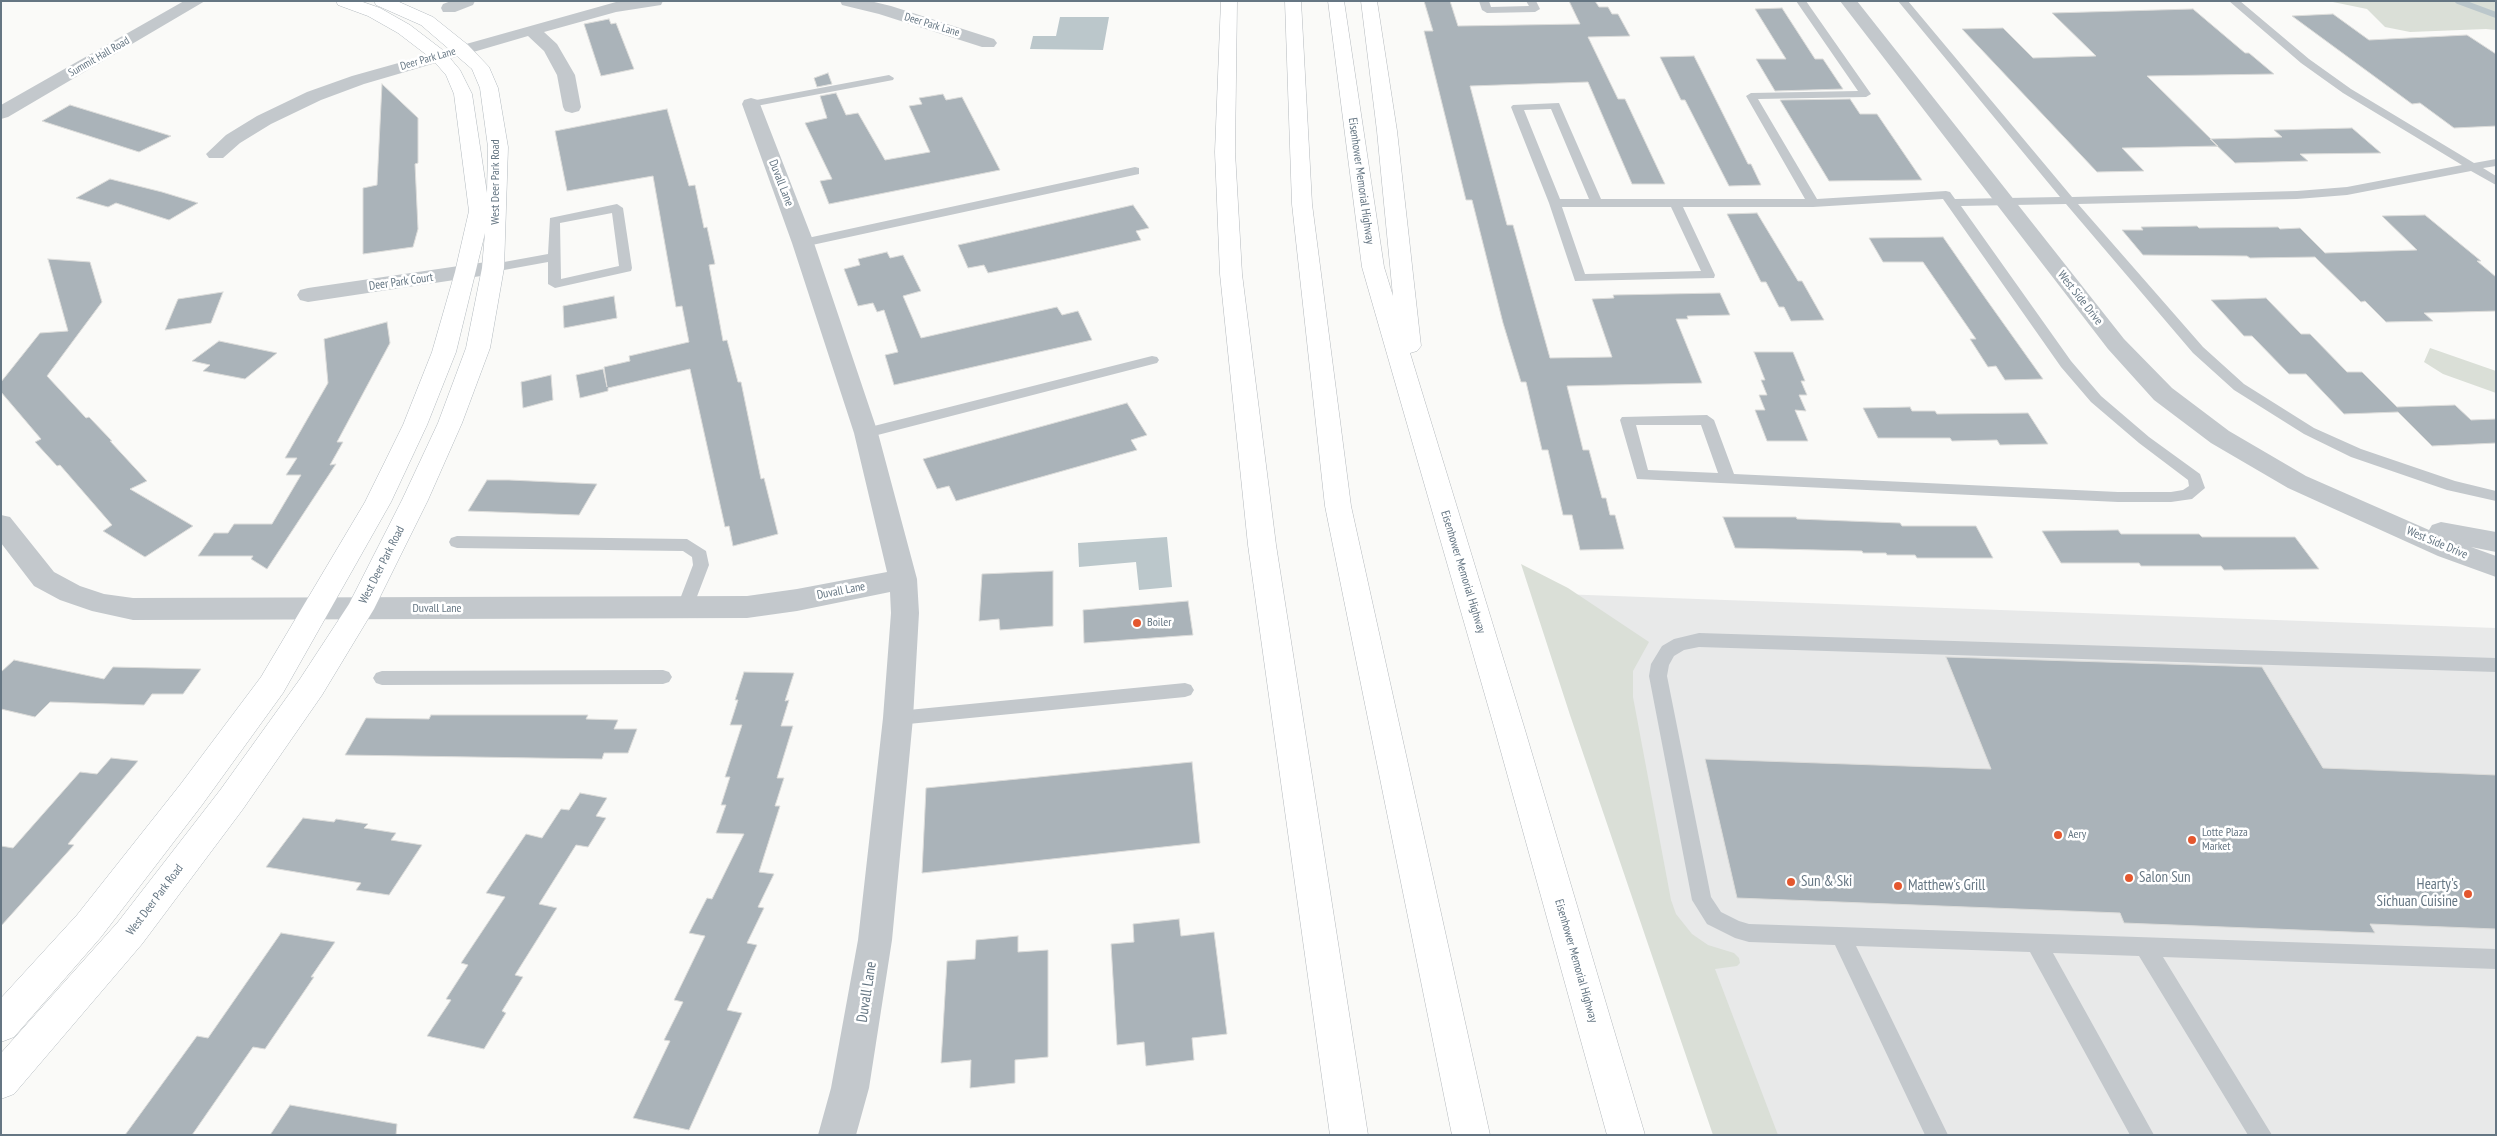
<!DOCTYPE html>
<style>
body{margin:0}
#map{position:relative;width:2497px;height:1136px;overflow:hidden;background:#fafaf8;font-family:"PT Sans Narrow",sans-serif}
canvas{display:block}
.frame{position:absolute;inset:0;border:2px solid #657683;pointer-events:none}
</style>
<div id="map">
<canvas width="2497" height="1136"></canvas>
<div class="frame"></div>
</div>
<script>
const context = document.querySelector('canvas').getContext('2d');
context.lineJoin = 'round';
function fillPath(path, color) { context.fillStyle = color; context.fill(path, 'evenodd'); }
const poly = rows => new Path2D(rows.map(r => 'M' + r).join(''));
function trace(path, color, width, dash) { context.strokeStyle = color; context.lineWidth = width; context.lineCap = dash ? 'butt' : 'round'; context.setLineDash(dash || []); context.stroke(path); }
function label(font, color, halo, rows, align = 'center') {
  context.font = font + ' "PT Sans Narrow",sans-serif'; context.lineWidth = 5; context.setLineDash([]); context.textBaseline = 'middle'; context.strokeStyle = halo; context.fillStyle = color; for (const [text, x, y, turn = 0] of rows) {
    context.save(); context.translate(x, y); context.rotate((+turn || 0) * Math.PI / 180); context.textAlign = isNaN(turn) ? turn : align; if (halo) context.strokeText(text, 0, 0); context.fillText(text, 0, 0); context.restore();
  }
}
fillPath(poly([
 [1560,594,2496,628,2496,1135,1758,1135,1618,779]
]), '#e8e9e9');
fillPath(poly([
 [2328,1,2496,1,2496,30,2486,29,2410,32,2385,27,2367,9],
 [2430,348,2496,371,2496,393,2443,374,2424,362],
 [1521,564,1568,588,1649,642,1633,671,1633,697,1671,900,1676,914,1692,934,1708,945,1734,953,1739,958,1740,963,1737,966,1715,969,1778,1135,1713,1135,1570,715]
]), '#dadfd7');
fillPath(poly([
 [1060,17,1109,17,1103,50,1030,49,1033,36,1056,36],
 [1167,537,1172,587,1139,590,1136,562,1079,567,1078,543]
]), '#bbc7cb');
trace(poly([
 [2458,1,2496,15]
]), '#bbc7cb', 6);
const building = poly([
 [1424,1,1450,1,1458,26,1580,24,1569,1,1595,1,1599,7,1608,7,1612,14,1618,14,1630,36,1588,37,1618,99,1625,99,1665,184,1632,184,1588,82,1470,86,1507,225,1513,225,1550,358,1612,357,1592,299,1614,298,1613,295,1720,293,1730,315,1687,316,1688,319,1676,319,1702,383,1567,386,1583,450,1589,450,1602,498,1606,498,1610,515,1615,515,1624,549,1580,550,1572,515,1563,515,1548,450,1542,450,1526,382,1521,382,1503,323,1472,200,1466,200,1424,31,1433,31,1424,1],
 [1782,8,1815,59,1823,59,1843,89,1775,91,1756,59,1786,59,1755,9,1782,8],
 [2193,9,2245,53,2249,53,2274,74,2147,76,2218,146,2122,148,2144,171,2097,172,1962,29,2003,28,2033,58,2096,56,2052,13,2193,9],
 [2333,14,2369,40,2467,35,2496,54,2496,126,2454,128,2420,103,2412,104,2292,16,2333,14],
 [609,19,611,24,616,23,634,69,601,76,584,24,609,19],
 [1694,56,1748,164,1751,164,1761,185,1729,186,1685,100,1681,100,1660,57,1694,56],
 [828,73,832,84,817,87,814,78,828,73],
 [382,84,418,118,418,163,415,164,418,229,413,247,363,254,363,188,377,185,382,84],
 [836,93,846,115,858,113,885,160,930,152,909,106,922,104,919,98,943,94,946,100,962,97,1000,170,829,204,820,181,832,179,805,123,827,118,820,96,836,93],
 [1850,99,1860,114,1877,114,1922,180,1829,181,1780,100,1850,99],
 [70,105,171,136,139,152,42,121,70,105],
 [667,109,689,186,695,185,704,228,707,227,715,264,709,265,723,341,727,340,738,382,741,382,761,479,764,478,778,534,733,546,729,526,725,527,690,369,608,388,608,391,580,398,576,375,603,369,607,387,604,367,630,361,629,356,689,342,682,306,676,307,653,176,567,191,555,131,667,109],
 [2352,128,2381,153,2300,154,2308,161,2235,163,2210,139,2282,137,2274,130,2352,128],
 [110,179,162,192,198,203,169,220,116,203,108,207,76,198,110,179],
 [1133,205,1149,228,1136,231,1141,240,1056,259,988,273,984,265,968,268,958,245,1133,205],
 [1757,213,1798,281,1802,281,1824,320,1791,321,1784,307,1779,307,1766,282,1761,282,1727,214,1757,213],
 [2425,215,2481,261,2477,261,2496,277,2496,311,2424,313,2433,321,2386,322,2365,301,2361,302,2315,257,2250,258,2247,256,2143,255,2122,230,2143,230,2141,227,2197,226,2199,228,2278,227,2280,229,2300,228,2325,253,2417,250,2382,216,2425,215],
 [1943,237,1986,299,2043,379,2005,380,1996,366,1988,367,1970,339,1976,339,1923,262,1883,262,1869,238,1943,237],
 [887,252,890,258,903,255,921,291,903,296,921,338,1057,307,1062,315,1078,311,1092,340,894,385,885,355,898,352,884,310,877,312,873,303,858,306,844,269,860,265,858,259,887,252],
 [48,259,90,262,102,302,47,376,86,418,89,417,112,441,110,441,147,481,130,489,193,526,145,557,103,531,112,525,60,465,57,466,35,442,41,439,1,392,1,382,40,333,68,331,48,259],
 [223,292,211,323,165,330,178,299,223,292],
 [614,296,617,318,564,328,563,306,614,296],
 [2266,298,2301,334,2310,334,2347,372,2362,372,2397,407,2455,405,2471,420,2496,419,2496,443,2432,446,2398,412,2344,414,2306,374,2289,374,2252,336,2244,336,2211,300,2266,298],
 [387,322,390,343,337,442,343,442,330,465,336,464,267,569,251,559,253,556,198,556,214,533,228,533,234,524,272,524,301,475,286,475,297,458,285,458,328,383,324,339,387,322],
 [219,341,277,353,245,379,203,371,210,365,192,361,219,341],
 [1754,352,1793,352,1805,381,1801,381,1807,395,1799,395,1806,411,1795,410,1808,441,1767,441,1755,410,1765,410,1759,395,1767,395,1761,380,1765,380,1754,352],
 [551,375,553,400,523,408,521,382,551,375],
 [1127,403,1147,435,1131,440,1137,450,956,501,949,486,937,489,923,459,1127,403],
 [1910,407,1912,411,1935,411,1937,414,2028,413,2048,444,2000,445,1997,440,1952,441,1950,438,1878,438,1863,408,1910,407],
 [487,480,509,480,597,484,579,515,468,511,487,480],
 [1723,517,1796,517,1797,519,1900,523,1902,526,1976,526,1993,558,1917,558,1915,555,1887,555,1886,553,1863,553,1862,551,1735,548,1723,517],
 [2118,530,2121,534,2199,534,2202,537,2295,537,2319,569,2224,570,2221,566,2141,566,2139,563,2061,563,2042,531,2118,530],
 [1053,571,1053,626,1000,630,999,619,979,621,982,574,1053,571],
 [1188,601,1193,635,1084,643,1083,610,1188,601],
 [1946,657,2262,667,2323,768,2496,775,2496,929,2370,924,2375,933,2124,923,2120,913,1737,898,1705,759,1991,769,1946,657],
 [14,660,104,679,113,667,201,669,183,694,152,694,144,705,50,702,35,717,1,709,1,672,14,660],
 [744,672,794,673,785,701,789,700,781,726,793,726,777,778,784,778,775,806,780,806,759,872,774,874,758,907,764,908,747,943,757,945,727,1010,742,1013,689,1130,633,1118,670,1041,664,1040,683,1002,674,1000,705,936,689,933,707,898,712,899,744,834,716,833,726,805,721,805,730,777,725,777,742,725,730,725,738,700,735,700,744,672],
 [431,715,588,715,586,719,618,720,614,729,637,729,628,753,604,753,602,759,345,755,366,718,429,719,431,715],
 [111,758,138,761,68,844,74,845,1,926,1,846,13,848,80,772,97,774,111,758],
 [1192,762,1200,843,922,873,926,788,1192,762],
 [580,793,607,798,596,816,606,818,588,847,576,845,539,904,557,908,515,975,523,977,502,1011,506,1013,484,1049,427,1036,451,1000,446,999,468,965,461,963,505,897,486,893,526,834,542,838,561,809,569,810,580,793],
 [303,818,334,822,336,819,368,824,364,828,396,833,391,840,422,845,389,895,356,890,361,883,266,867,303,818],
 [1179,919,1181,936,1214,932,1227,1034,1192,1038,1194,1060,1146,1066,1144,1042,1117,1045,1111,944,1134,942,1133,924,1179,919],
 [281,933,335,942,311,977,314,977,265,1049,253,1047,192,1135,125,1135,197,1036,208,1038,281,933],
 [1018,936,1018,952,1048,950,1048,1057,1015,1060,1015,1083,970,1088,971,1060,941,1063,947,961,975,959,976,940,1018,936],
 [290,1105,397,1124,396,1135,270,1135,290,1105]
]);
fillPath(building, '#aab3b9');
trace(building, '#dcdcda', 1);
const secondary = poly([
 [336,1,360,1,380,8,410,25,444,51,460,70,472,94,487,193,488,147,480,88,472,69,421,25,376,5,374,1,397,1,433,17,468,45,489,67,498,88,508,147,504,268,490,348,462,423,428,500,374,609,322,695,243,809,142,944,14,1094,1,1099,1,1053,118,922,221,789,300,679,349,604,402,500,438,423,466,348,482,268,485,233,456,352,427,425,391,502,283,693,202,805,101,937,14,1037,1,1042,1,998,77,915,180,785,261,677,365,502,403,425,432,352,455,272,469,211,454,94,446,75,432,59,398,33,368,16,338,5,336,1]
]);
const highway = poly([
 [1221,1,1237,1,1235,152,1242,274,1276,545,1368,1135,1330,1135,1248,545,1220,274,1215,152,1221,1],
 [1285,1,1301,1,1312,204,1351,506,1490,1135,1452,1135,1325,506,1292,204,1285,1],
 [1328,1,1344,1,1384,267,1393,296,1377,131,1361,1,1377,1,1397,131,1421,346,1417,351,1410,353,1525,730,1645,1135,1607,1135,1495,730,1362,267,1328,1]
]);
trace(secondary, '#b3babf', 1);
trace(highway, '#b4b9bd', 1);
fillPath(poly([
 [1479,1,1489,1,1491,7,1529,6,1526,1,1536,1,1540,9,1535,12,1487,13,1482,10,1479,1],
 [1796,1,1806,1,1871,94,1866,97,1758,99,1817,199,1946,191,1950,192,1955,199,2060,197,1898,1,1908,1,2072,197,2297,191,2347,187,2462,165,2343,93,2301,63,2229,1,2240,1,2309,59,2351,89,2474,163,2496,159,2496,166,2483,168,2496,176,2496,185,2471,171,2347,195,2297,199,2078,204,2203,347,2244,384,2314,428,2361,449,2455,481,2496,491,2496,501,2447,490,2351,457,2304,434,2234,390,2193,353,2066,204,1961,206,2071,361,2101,396,2149,437,2200,474,2205,488,2192,499,2171,502,2118,502,1637,479,1620,420,1622,417,1707,415,1714,420,1734,474,2118,492,2171,492,2183,490,2189,486,2188,480,2139,443,2091,402,2061,367,1943,199,1813,207,1683,207,1715,275,1714,278,1575,281,1549,203,1511,107,1513,105,1559,103,1601,199,1805,199,1746,96,1751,93,1858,91,1796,1],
 [1551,109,1589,199,1560,199,1524,110,1551,109],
 [1562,207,1671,207,1701,271,1585,274,1562,207],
 [1636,425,1701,425,1718,473,1648,470,1636,425],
 [889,75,894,78,893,80,751,107,745,104,751,101,889,75],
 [1135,167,1139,168,1139,174,803,247,797,243,803,239,1135,167],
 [617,204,623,208,632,268,631,271,555,288,548,284,548,262,493,272,487,268,493,264,548,254,550,218,617,204],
 [612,213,619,266,561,279,560,223,612,213],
 [1152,356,1157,357,1159,360,1157,363,866,438,859,433,866,428,1152,356],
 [457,536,687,539,706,551,709,565,693,607,691,611,685,613,679,611,677,607,693,565,692,557,683,551,457,548,451,546,449,542,451,538,457,536],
 [1699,633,2496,658,2496,672,1699,647,1684,650,1674,656,1669,665,1667,676,1711,897,1721,912,1739,921,1749,924,2496,949,2496,969,2163,957,2272,1135,2248,1135,2139,956,2053,953,2154,1135,2130,1135,2030,952,1856,946,1948,1135,1925,1135,1835,945,1749,942,1735,938,1707,924,1692,900,1649,676,1651,664,1662,646,1674,639,1699,633],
 [663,670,669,672,672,677,669,682,663,684,382,685,376,683,373,678,376,673,382,671,663,670],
 [1185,683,1191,685,1194,690,1191,695,1185,697,898,725,892,723,889,718,892,713,898,711,1185,683]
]), '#c3c8cc');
fillPath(poly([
 [184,1,205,1,8,117,1,119,1,105,184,1],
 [451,1,475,1,473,5,455,12,443,12,441,8,443,4,451,1],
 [663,1,661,5,616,12,544,32,557,44,575,75,581,107,579,111,572,113,565,111,563,107,557,75,544,51,528,36,364,84,321,100,271,124,240,143,223,158,209,158,206,154,226,135,257,116,307,92,352,76,616,2,663,1],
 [840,1,870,1,891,6,994,39,997,43,994,47,982,47,879,14,842,5,840,1],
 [1840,1,1857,1,2124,339,2172,388,2229,431,2306,476,2429,530,2432,525,2441,522,2496,532,2496,552,2471,547,2496,556,2496,577,2438,556,2288,488,2211,443,2154,400,2108,349,1840,1],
 [751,98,758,100,760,104,814,243,878,433,917,579,919,613,913,718,892,940,869,1088,856,1135,818,1135,831,1088,858,940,883,718,891,613,890,592,797,611,747,618,133,620,92,611,60,600,34,586,1,543,1,515,10,517,54,572,80,586,104,594,133,598,747,596,797,589,887,572,854,433,792,243,742,104,744,100,751,98],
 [493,261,501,263,504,268,501,273,308,302,300,300,297,295,300,290,308,288,493,261]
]), '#c3c8cc');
fillPath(secondary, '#fff');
fillPath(highway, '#fff');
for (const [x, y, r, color] of [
 [1137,623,5,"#e4572e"],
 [2058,835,5,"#e4572e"],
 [2192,840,5,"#e4572e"],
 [2129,878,5,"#e4572e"],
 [1791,882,5,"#e4572e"],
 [1898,886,5,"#e4572e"],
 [2468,894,5,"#e4572e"]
]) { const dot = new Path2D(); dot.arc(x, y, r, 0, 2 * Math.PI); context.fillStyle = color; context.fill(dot); trace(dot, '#fff', 2); }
label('11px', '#657683', '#fff', [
 ["Deer Park Lane",932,25,17],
 ["Summit Hall Road",99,57,-30],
 ["Deer Park Lane",428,59,-16]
]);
label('12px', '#657683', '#fff', [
 ["Eisenhower Memorial Highway",1361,181,82],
 ["West Deer Park Road",496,182,-90],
 ["Duvall Lane",781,183,69],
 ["Deer Park Court",401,282,-8],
 ["West Side Drive",2080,298,52],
 ["West Side Drive",2437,543,23],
 ["West Deer Park Road",382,565,-63],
 ["Eisenhower Memorial Highway",1463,572,73],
 ["Duvall Lane",841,591,-11],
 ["Duvall Lane",437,609],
 ["West Deer Park Road",155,900,-53],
 ["Eisenhower Memorial Highway",1576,961,74]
]);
label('12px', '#657683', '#fff', [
 ["Boiler",1147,623],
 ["Lotte Plaza",2202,833],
 ["Market",2202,847],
 ["Aery",2068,835]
], 'left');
label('15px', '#657683', '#fff', [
 ["Salon Sun",2139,878],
 ["Sun & Ski",1801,882],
 ["Hearty's",2458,885,"right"],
 ["Sichuan Cuisine",2458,902,"right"],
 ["Matthew's Grill",1908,886]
], 'left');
label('15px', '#657683', '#fff', [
 ["Duvall Lane",867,992,-81]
]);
</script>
